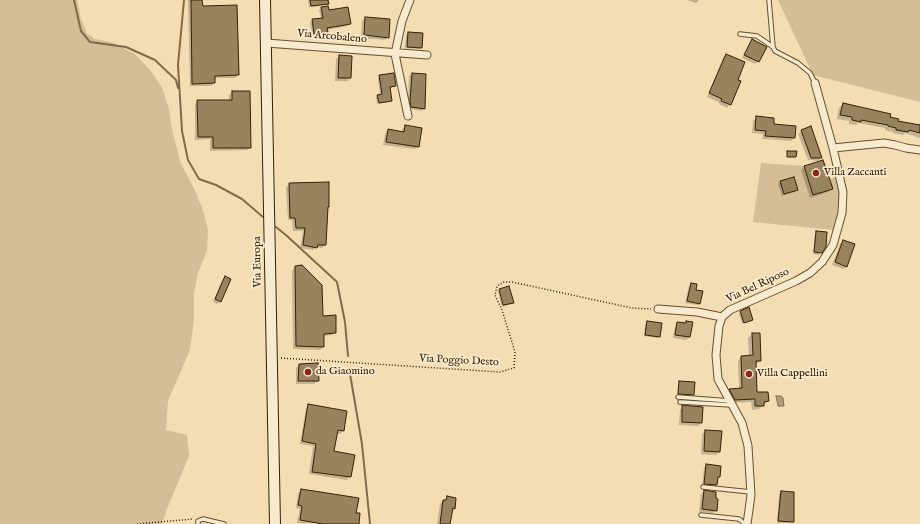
<!DOCTYPE html>
<style>
body{margin:0}
canvas{display:block;background:#f3deb3}
</style>
<canvas width="920" height="524"></canvas>
<script>
const context = document.querySelector('canvas').getContext('2d');
context.lineJoin = 'round';
function fillPath(path, color) { context.fillStyle = color; context.fill(path, 'evenodd'); }
const poly = rows => new Path2D(rows.map(r => 'M' + r).join(''));
function trace(path, color, width, dash) { context.strokeStyle = color; context.lineWidth = width; context.lineCap = dash ? 'butt' : 'round'; context.setLineDash(dash || []); context.stroke(path); }
function label(font, color, halo, rows, align = 'center') {
  context.font = font + ' "IM FELL English",serif'; context.lineWidth = 3.5; context.setLineDash([]); context.textBaseline = 'middle'; context.strokeStyle = halo; context.fillStyle = color; for (const [text, x, y, turn = 0] of rows) {
    context.save(); context.translate(x, y); context.rotate((+turn || 0) * Math.PI / 180); context.textAlign = isNaN(turn) ? turn : align; if (halo) context.strokeText(text, 0, 0); context.fillText(text, 0, 0); context.restore();
  }
}
fillPath(poly([
 [0,0,77,0,81,19,87,33,95,39,114,43,135,54,150,70,162,87,169,109,172,130,181,164,193,186,203,210,208,230,207,251,198,273,194,293,194,320,190,350,168,401,166,430,187,435,189,456,167,509,162,524,0,524],
 [778,0,920,0,920,102,813,75],
 [761,163,804,166,813,195,832,189,829,179,837,177,841,193,841,202,834,230,753,222]
]), '#d3be95');
const water = poly([
 [776,396,781,396,783,398,784,406,778,406,776,396]
]);
fillPath(water, '#b39e77');
trace(water, '#816c49', 1);
fillPath(poly([
 [188,0,201,0,202,17,238,75,235,78,214,78,214,83,211,86,190,86],
 [308,0,322,0,323,4,321,6,309,7],
 [687,0,699,0,696,3],
 [321,8,349,24,347,26,327,30,324,34,312,35,310,22,313,20,321,19,319,10],
 [365,18,389,20,388,37,385,40,361,38,362,21],
 [408,33,421,48,419,49,405,48,406,35],
 [752,41,758,61,755,64,742,58,749,44],
 [726,55,737,80,730,104,727,108,719,104,719,102,707,97,723,58],
 [339,56,350,78,347,81,335,81,336,59],
 [412,74,425,75,424,108,422,111,409,109,408,105,409,76],
 [380,76,395,86,389,89,391,100,389,102,377,104,376,97,380,95,378,78],
 [232,92,250,147,247,150,210,151,210,139,195,140,195,104,198,101,229,101,229,95],
 [843,104,889,118,897,122,918,125,920,123,920,138,905,133,903,135,893,133,893,132,885,130,885,128,858,123,856,125,849,124,849,121,837,119,839,108],
 [757,117,773,125,795,127,794,138,791,141,762,139,763,134,752,133,753,121],
 [405,126,418,146,415,149,383,145,385,134,388,130,402,133,402,129],
 [802,131,821,158,818,161,808,160,798,134],
 [822,161,831,189,828,192,810,198,801,170,804,167],
 [794,178,797,190,795,192,782,196,778,184,780,182],
 [290,184,327,208,325,245,322,248,316,247,313,250,300,248,303,231,293,231,292,220,288,220,286,187],
 [817,232,821,252,819,255,813,254,815,234],
 [843,241,847,266,844,269,832,265,840,244],
 [296,267,322,317,335,332,332,335,323,336,323,347,320,350,293,349,292,270],
 [225,277,221,301,217,304,213,302,222,280],
 [691,284,696,285,695,290,699,304,697,305,685,303,689,286],
 [499,290,512,302,511,304,502,307,498,292],
 [741,312,752,319,742,324,739,314],
 [647,322,659,336,657,338,644,336,645,324],
 [686,322,690,337,686,340,673,338,675,326,678,323,685,324],
 [752,334,759,334,760,361,756,364,756,393,768,401,759,409,752,410,751,402,732,403,726,393,729,389,739,389,738,361,741,357,749,357,748,338],
 [299,365,318,381,314,384,296,384,296,368],
 [680,382,693,394,691,396,677,395,678,384],
 [309,405,343,431,340,434,336,433,333,452,350,477,347,480,309,474,313,446,300,444,306,408],
 [683,406,701,423,698,426,679,425,680,410],
 [705,431,719,452,716,455,701,454,702,434],
 [707,465,719,477,716,479,716,485,713,488,702,487,704,468],
 [301,490,355,514,358,524,297,523,300,509,296,508,298,493],
 [704,491,716,510,713,513,699,512,701,494],
 [781,492,793,522,791,523,777,523,779,494],
 [447,497,454,508,451,511,449,524,437,524,440,504]
]), '#0003');
trace(poly([
 [74,0,81,31,90,42,126,47,155,60,176,80,178,88],
 [184,0,178,65,182,131,188,160,199,179,216,185,242,199,263,217],
 [276,227,287,236,337,282,345,322,348,356],
 [349,368,362,444,370,524]
]), '#816c49', 2);
const building = poly([
 [191,0,202,0,203,6,237,5,239,75,215,76,215,83,192,84,191,0],
 [310,0,328,0,329,4,311,6,310,0],
 [328,6,329,10,348,7,351,24,327,28,328,32,314,34,312,19,323,18,321,7,328,6],
 [365,17,390,19,389,38,364,35,365,17],
 [408,32,423,33,422,48,407,47,408,32],
 [752,39,767,47,759,62,744,55,752,39],
 [726,54,745,62,738,80,741,81,731,105,721,101,722,99,709,93,726,54],
 [339,55,352,56,351,78,338,78,339,55],
 [394,73,396,86,390,87,392,101,379,103,377,95,382,94,379,75,394,73],
 [412,73,426,74,425,109,411,107,410,102,412,73],
 [232,91,250,91,251,148,213,148,213,137,198,137,197,100,232,100,232,91],
 [843,103,891,114,890,117,899,119,898,121,920,125,920,133,909,130,908,132,896,130,896,128,888,126,888,125,861,120,861,122,852,120,852,117,840,115,843,103],
 [756,116,774,118,774,124,796,126,795,138,765,136,766,131,755,130,756,116],
 [405,125,422,128,419,147,386,142,388,129,404,132,405,125],
 [811,126,822,158,811,158,801,130,811,126],
 [787,151,797,151,796,157,787,157,787,151],
 [823,160,833,189,813,195,804,166,823,160],
 [794,177,798,190,784,194,780,181,794,177],
 [329,182,329,207,328,207,326,245,318,245,317,248,303,245,305,228,296,228,295,218,290,218,289,183,329,182],
 [816,231,827,232,826,247,822,253,814,252,816,231],
 [843,240,855,244,847,267,835,262,843,240],
 [302,265,322,285,323,316,336,315,336,333,324,334,324,347,296,346,295,266,302,265],
 [225,276,231,279,221,302,215,299,225,276],
 [691,283,697,284,696,290,703,291,700,304,687,301,691,283],
 [509,286,514,303,503,305,499,289,509,286],
 [749,307,753,320,744,323,740,311,749,307],
 [647,321,662,323,660,337,645,335,647,321],
 [686,321,693,322,690,337,675,335,677,322,686,323,686,321],
 [752,333,760,333,761,361,756,361,757,392,768,392,769,401,764,402,764,406,755,406,755,399,735,400,729,389,742,388,741,356,753,355,752,333],
 [318,363,319,381,298,381,299,364,318,363],
 [679,381,695,382,694,395,678,394,679,381],
 [308,404,347,411,344,431,338,430,334,451,355,455,351,477,312,472,316,444,302,441,308,404],
 [682,405,703,407,702,423,682,422,682,405],
 [705,430,722,431,720,452,704,451,705,430],
 [706,464,721,466,720,477,718,477,717,485,704,484,706,464],
 [301,489,359,498,356,513,360,513,359,524,323,524,300,520,302,506,298,505,301,489],
 [704,490,716,492,716,498,718,499,717,511,702,509,704,490],
 [781,491,794,492,794,522,778,521,781,491],
 [447,496,456,498,455,509,453,508,450,524,440,524,443,500,446,500,447,496]
]);
fillPath(building, '#98835f');
trace(building, '#362103', 1);
const service = poly([
 [769,0,773,47,775,51,798,63,810,73,815,83],
 [740,34,757,36,773,47],
 [678,397,730,401],
 [680,402,731,405],
 [703,487,751,492],
 [701,515,739,519,745,524],
 [198,524,198,521,203,519,224,524]
]);
const minor = poly([
 [266,43,427,55],
 [408,116,395,54,402,21,410,0],
 [833,148,884,143,895,145,906,148,920,150],
 [658,309,697,312,722,317],
 [747,524,751,495,748,446,742,423,718,379,716,355,719,326,722,317,730,310,796,281,810,273,822,262,833,245,842,213,843,192,833,148,815,83]
]);
const secondary = poly([
 [265,0,275,524]
]);
trace(service, '#65502f', 5.5);
trace(minor, '#65502f', 9);
trace(secondary, '#362103', 12);
trace(poly([
 [281,358,500,372,514,368,515,352,502,310,495,295,497,286,504,282,512,282,632,308,651,309],
 [137,524,193,519]
]), '#362103', 1.5, [1, 2]);
trace(service, '#f7eace', 3.5);
trace(minor, '#f7eace', 7);
trace(secondary, '#f7eace', 10);
for (const [x, y, r, color] of [
 [816,173,4,"#8f2418"],
 [308,372,4,"#8f2418"],
 [749,374,4,"#8f2418"]
]) { const dot = new Path2D(); dot.arc(x, y, r, 0, 2 * Math.PI); context.fillStyle = color; context.fill(dot); trace(dot, '#f7eace', 1.5); }
label('11px', '#362103', '#f7eace', [
 ["Via Arcobaleno",332,37,5],
 ["Via Europa",258,262,-91],
 ["Via Bel Riposo",758,286,-25],
 ["Via Poggio Desto",459,361,3]
]);
label('11px', '#362103', '#f7eace', [
 ["Villa Zaccanti",824,173],
 ["da Giaomino",316,372],
 ["Villa Cappellini",757,374]
], 'left');
</script>
